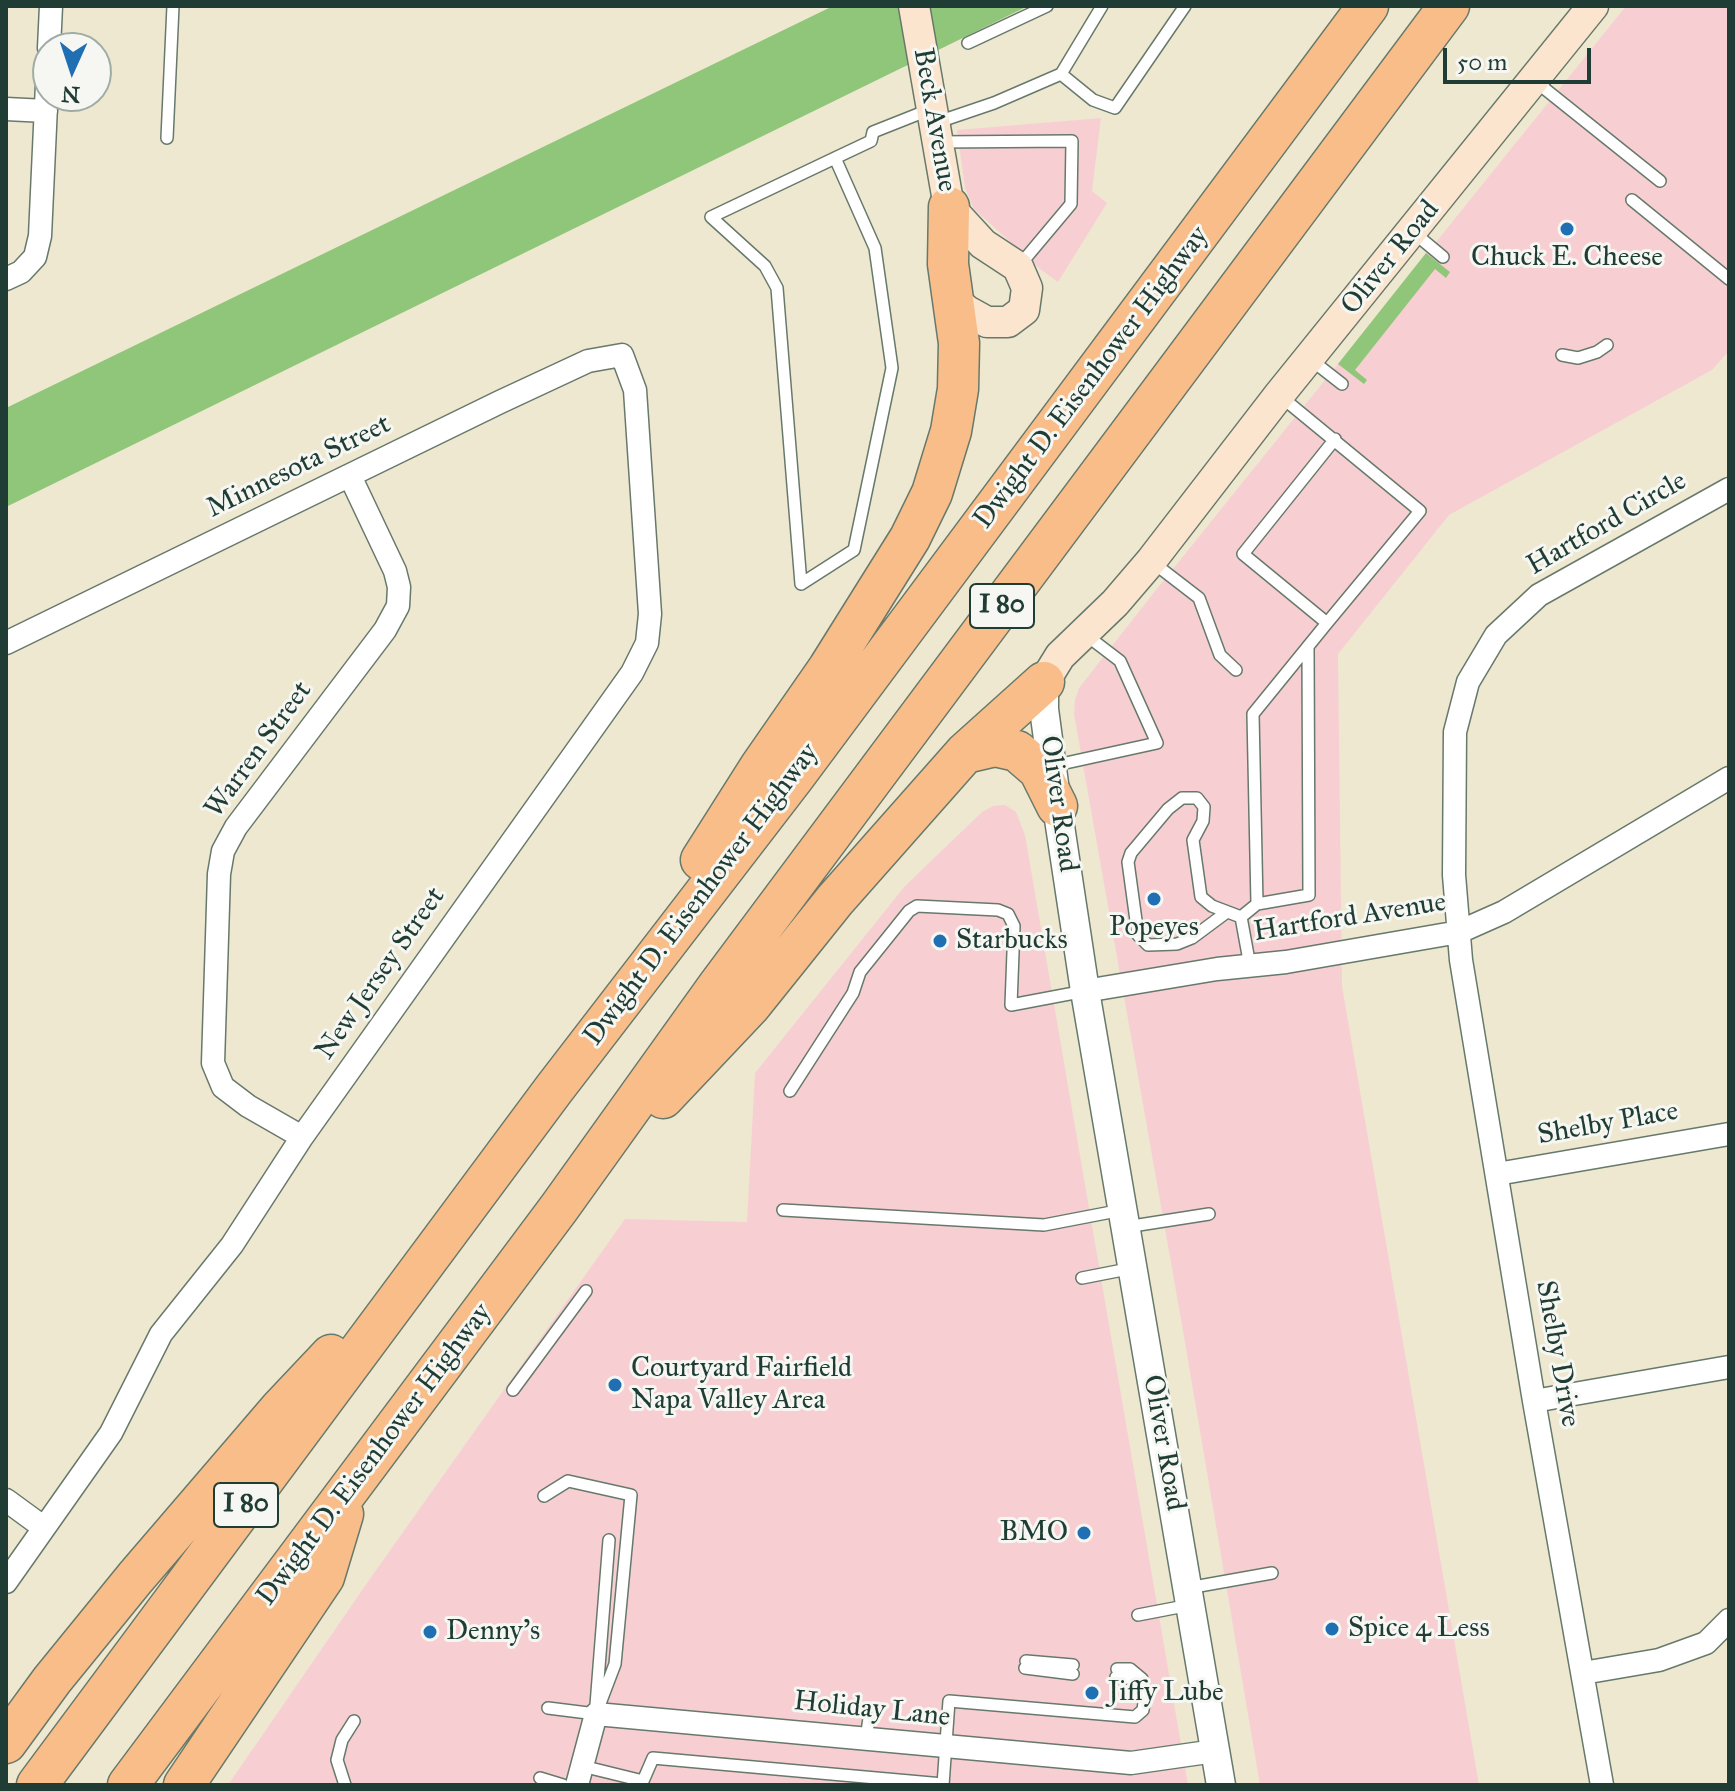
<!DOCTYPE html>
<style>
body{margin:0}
#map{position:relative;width:1735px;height:1791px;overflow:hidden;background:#eee8d0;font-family:"IM FELL Great Primer",serif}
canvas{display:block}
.frame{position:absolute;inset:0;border:8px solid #1f3d34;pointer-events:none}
.north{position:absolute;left:32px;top:32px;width:80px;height:80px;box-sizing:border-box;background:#f6f6f2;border:2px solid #a0aca6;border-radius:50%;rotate:183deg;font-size:22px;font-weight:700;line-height:32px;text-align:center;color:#1f3d34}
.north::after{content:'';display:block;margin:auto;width:28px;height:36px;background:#1f6fb2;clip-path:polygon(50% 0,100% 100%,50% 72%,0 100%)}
.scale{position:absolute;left:1443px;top:48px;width:148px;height:36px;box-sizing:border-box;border:4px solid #1f3d34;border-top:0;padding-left:10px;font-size:24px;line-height:28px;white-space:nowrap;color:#1f3d34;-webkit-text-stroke:6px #f6f6f2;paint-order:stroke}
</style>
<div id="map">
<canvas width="1735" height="1791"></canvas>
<div class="frame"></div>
<div class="north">N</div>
<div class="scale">50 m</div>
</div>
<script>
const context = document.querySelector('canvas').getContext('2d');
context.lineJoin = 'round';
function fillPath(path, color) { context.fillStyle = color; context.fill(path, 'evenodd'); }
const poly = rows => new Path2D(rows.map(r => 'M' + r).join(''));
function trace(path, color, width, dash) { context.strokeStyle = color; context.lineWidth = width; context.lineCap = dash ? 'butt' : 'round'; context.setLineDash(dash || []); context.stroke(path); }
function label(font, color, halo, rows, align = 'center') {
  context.font = font + ' "IM FELL Great Primer",serif'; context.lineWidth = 6; context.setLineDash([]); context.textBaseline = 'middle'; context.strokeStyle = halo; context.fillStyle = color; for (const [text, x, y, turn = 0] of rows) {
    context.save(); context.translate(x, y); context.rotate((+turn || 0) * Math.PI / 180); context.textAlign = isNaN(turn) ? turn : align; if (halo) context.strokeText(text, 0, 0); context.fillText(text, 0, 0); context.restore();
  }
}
fillPath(poly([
 [1626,6,1729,6,1729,351,1712,370,1449,515,1338,654,1342,986,1479,1785,1260,1785,1182,1325,1074,714,1075,700,1079,688,1152,595],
 [1101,118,1092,191,1107,203,1058,282,1040,269,974,209,965,188,957,130],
 [1005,805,1016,812,1025,835,1188,1785,228,1785,367,1583,625,1219,747,1222,755,1073,905,886,982,812,993,806]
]), '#f7cfd3');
fillPath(poly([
 [833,6,1028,6,6,507,6,408],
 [1426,253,1450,272,1446,278,1435,269,1355,370,1367,380,1364,384,1338,364]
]), '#90c679');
const service = poly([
 [968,43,1047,6],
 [1061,74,1102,6],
 [1535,81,1660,181],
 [935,123,994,103,1061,74,1093,100,1115,108,1185,6],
 [167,138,173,6],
 [938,142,1072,141,1071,204,1019,266],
 [835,158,875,248,892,368,854,550,801,584,777,288,765,266,711,217,835,158,871,141,873,132,931,109],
 [1632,200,1729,279],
 [1413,232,1443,257],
 [1562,355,1578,358,1597,352,1607,345],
 [1310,359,1342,384],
 [1279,395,1420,511,1327,623,1253,714,1257,904,1309,895,1308,646],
 [1151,561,1199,598,1220,655,1236,670],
 [1327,623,1243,554,1335,439],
 [1052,766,1157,743,1120,661,1086,635],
 [1227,912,1192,938,1177,944,1148,945,1138,935,1128,862,1131,853,1168,809,1182,798,1197,798,1204,807,1203,821,1193,840,1201,897,1212,906,1241,917],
 [1250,966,1241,917,1257,904],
 [790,1091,853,993,860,972,909,911,917,906,998,910,1008,914,1014,926,1011,1005,1085,991],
 [783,1210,1044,1225,1122,1210],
 [1126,1227,1209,1214],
 [1082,1278,1133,1268],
 [513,1390,586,1291],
 [544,1496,568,1481,631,1495,615,1664,596,1714],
 [1188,1588,1272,1573],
 [1138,1615,1190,1605],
 [1026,1661,1073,1665],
 [1025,1668,1073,1674],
 [1116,1677,1142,1679],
 [596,1705,609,1540],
 [548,1708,596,1714],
 [866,1739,869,1718],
 [582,1766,643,1781,653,1758,943,1784],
 [540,1778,563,1785],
 [345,1785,337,1760,342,1740,354,1721],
 [943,1785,949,1701,1135,1717,1143,1710,1145,1695,1142,1679,1130,1669,1117,1669]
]);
const minor = poly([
 [49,48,51,6],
 [6,109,46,111],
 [6,279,21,272,35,257,40,236,48,62],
 [6,643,500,402,588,361,622,355,635,390,650,614,647,643,632,673,302,1137,232,1245,161,1334,111,1433,6,1582],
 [1085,991,1217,969,1286,962,1459,932,1504,912,1729,778],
 [302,1137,248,1106,223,1087,213,1063,219,874,223,851,236,827,385,630,398,606,399,587,395,571,350,476],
 [1497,1174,1729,1134],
 [1534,1401,1729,1367],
 [6,1500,43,1527],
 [1583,1673,1659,1660,1706,1643,1729,1620],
 [577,1785,596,1714,1131,1763,1215,1751],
 [1602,1785,1534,1401,1461,960,1454,875,1455,732,1468,682,1496,635,1539,595,1729,489]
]);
const tertiary = poly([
 [1044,682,1044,709,1057,806,1085,991,1221,1785]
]);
const secondary = poly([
 [914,6,949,207,983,244,1018,267,1027,288,1024,310,1008,322,987,322,967,311,952,298],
 [1044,682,1060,656,1115,603,1151,561,1279,395,1593,6]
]);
const motorway = poly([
 [965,753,995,746,1017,751,1039,770,1057,806],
 [701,860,760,767,828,669,910,538,932,493,951,431,958,389,959,343,948,264,949,207],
 [663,1098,750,1006,835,900,965,753,1044,682],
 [6,1743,52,1680,135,1578,280,1409,331,1355],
 [37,1785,554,1089,794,777,1368,6],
 [128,1785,559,1208,718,986,1449,6],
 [184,1785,324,1577,343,1514]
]);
trace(service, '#67796b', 14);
trace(minor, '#67796b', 25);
trace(tertiary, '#67796b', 31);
trace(secondary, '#67796b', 33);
trace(motorway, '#67796b', 43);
trace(service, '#fff', 11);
trace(minor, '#fff', 22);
trace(tertiary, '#fff', 28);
trace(secondary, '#fce5cf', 30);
trace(motorway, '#f8bd88', 40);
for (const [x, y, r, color] of [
 [1567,229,8,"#1f6fb2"],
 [1154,899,8,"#1f6fb2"],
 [940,941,8,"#1f6fb2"],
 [615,1385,8,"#1f6fb2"],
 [1084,1533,8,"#1f6fb2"],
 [1332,1629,8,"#1f6fb2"],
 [430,1632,8,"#1f6fb2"],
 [1092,1693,8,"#1f6fb2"]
]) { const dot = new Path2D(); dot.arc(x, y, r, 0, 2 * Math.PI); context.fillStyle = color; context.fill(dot); trace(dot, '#f6f6f2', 3); }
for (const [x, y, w] of [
 [1002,606,64],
 [246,1505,64]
]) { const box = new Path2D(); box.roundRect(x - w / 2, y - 22, w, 44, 6); context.fillStyle = '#f6f6f2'; context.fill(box); trace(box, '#1f3d34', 2); }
label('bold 26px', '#1f3d34', null, [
 ["I 80",1002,606],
 ["I 80",246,1505]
]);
label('28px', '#1f3d34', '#f6f6f2', [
 ["Beck Avenue",934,120,80],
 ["Oliver Road",1391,258,-51],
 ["Dwight D. Eisenhower Highway",1092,378,-53],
 ["Minnesota Street",299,467,-26],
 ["Hartford Circle",1607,524,-30],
 ["Warren Street",259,750,-54],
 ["Oliver Road",1058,804,82],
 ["Dwight D. Eisenhower Highway",702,895,-53],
 ["Hartford Avenue",1350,918,-9],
 ["New Jersey Street",381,974,-55],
 ["Shelby Place",1608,1124,-10],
 ["Shelby Drive",1557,1354,80],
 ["Oliver Road",1163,1443,80],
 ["Dwight D. Eisenhower Highway",375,1455,-53],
 ["Holiday Lane",872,1710,6]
]);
label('28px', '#1f3d34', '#f6f6f2', [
 ["Chuck E. Cheese",1567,258,"center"],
 ["Popeyes",1154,928,"center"],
 ["Starbucks",956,941],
 ["Courtyard Fairfield",631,1369],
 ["Napa Valley Area",631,1401],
 ["BMO",1068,1533,"right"],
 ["Spice 4 Less",1348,1629],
 ["Denny's",446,1632],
 ["Jiffy Lube",1108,1693]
], 'left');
</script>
